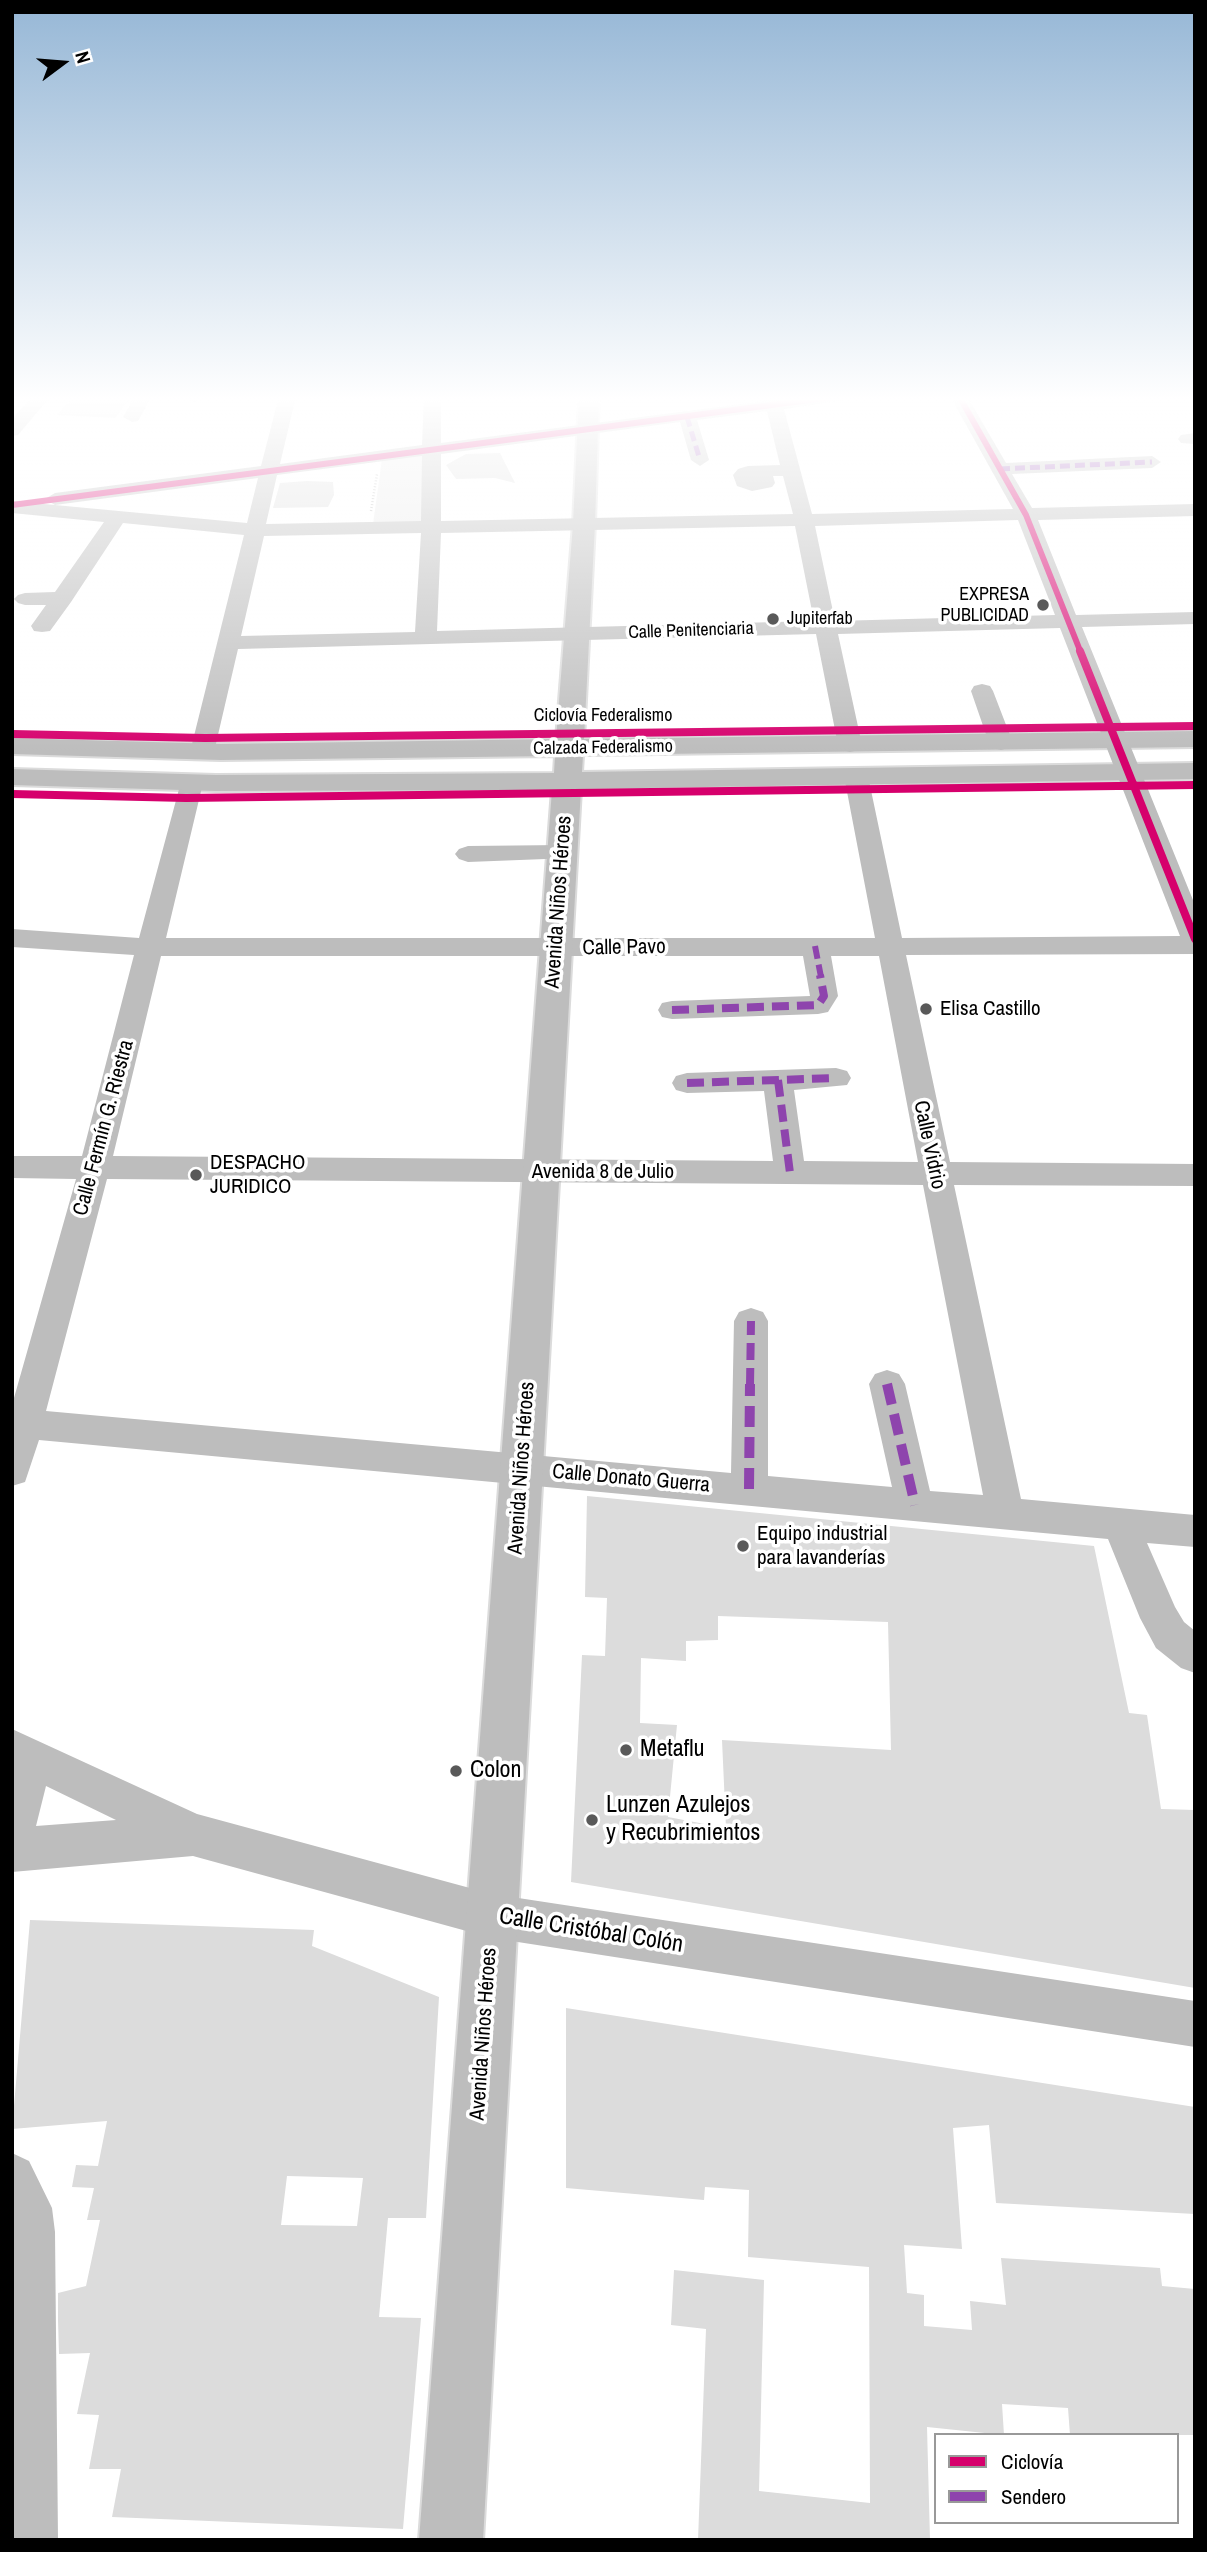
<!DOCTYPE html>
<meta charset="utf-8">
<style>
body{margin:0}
#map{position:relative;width:1207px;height:2552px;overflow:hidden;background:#fff;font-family:"Archivo Narrow",sans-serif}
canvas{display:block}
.frame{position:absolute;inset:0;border:14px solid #000;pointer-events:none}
.legend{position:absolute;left:934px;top:2433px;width:245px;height:91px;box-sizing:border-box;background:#fff;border:2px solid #999;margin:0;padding:9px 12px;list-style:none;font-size:21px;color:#000}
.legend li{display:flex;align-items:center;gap:14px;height:35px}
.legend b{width:35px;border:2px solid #999}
.north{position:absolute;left:28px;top:28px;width:70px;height:70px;-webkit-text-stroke:5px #fff;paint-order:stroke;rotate:74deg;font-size:19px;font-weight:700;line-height:28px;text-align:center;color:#000}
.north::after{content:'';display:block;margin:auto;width:24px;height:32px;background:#000;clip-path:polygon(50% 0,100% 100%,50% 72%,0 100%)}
</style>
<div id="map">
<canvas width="1207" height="2552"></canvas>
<div class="frame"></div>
<ul class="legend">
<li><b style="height:9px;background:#d6006c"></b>Ciclovía</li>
<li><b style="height:9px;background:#8e44ad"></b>Sendero</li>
</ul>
<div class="north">N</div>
</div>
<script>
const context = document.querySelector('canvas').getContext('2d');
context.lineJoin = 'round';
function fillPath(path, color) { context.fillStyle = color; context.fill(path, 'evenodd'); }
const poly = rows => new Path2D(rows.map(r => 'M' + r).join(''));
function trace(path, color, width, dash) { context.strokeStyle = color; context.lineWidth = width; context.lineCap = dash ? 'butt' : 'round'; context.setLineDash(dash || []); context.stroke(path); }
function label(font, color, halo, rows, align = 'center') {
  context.font = font + ' "Archivo Narrow",sans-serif'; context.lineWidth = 7; context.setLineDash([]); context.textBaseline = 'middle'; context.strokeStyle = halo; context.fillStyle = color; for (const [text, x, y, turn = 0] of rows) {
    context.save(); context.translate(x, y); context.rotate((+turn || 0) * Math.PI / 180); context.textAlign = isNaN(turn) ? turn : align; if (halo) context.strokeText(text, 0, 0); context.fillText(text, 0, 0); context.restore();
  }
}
fillPath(poly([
 [424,453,422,523,373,524,382,459]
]), '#e9e9e9');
fillPath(poly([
 [74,396,132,396,115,418,57,415],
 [500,453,515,483,495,478,456,479,446,465,466,454],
 [307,481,333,482,334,495,328,507,273,508,280,483],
 [587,1496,1094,1546,1129,1713,1147,1715,1161,1809,1195,1810,1195,1988,571,1882,582,1655,605,1656,607,1598,585,1597],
 [718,1616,888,1622,891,1750,722,1740,726,1828,668,1817,677,1725,640,1723,641,1658,686,1661,686,1641,718,1640],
 [30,1920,314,1930,312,1946,439,1997,426,2218,388,2218,379,2317,421,2318,403,2529,112,2517,121,2469,89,2469,99,2415,77,2414,90,2353,59,2354,58,2320,58,2293,86,2286,100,2220,87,2220,94,2188,72,2187,76,2165,98,2166,107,2121,12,2129],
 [287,2176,363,2178,357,2226,281,2225],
 [566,2008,1195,2107,1195,2214,996,2203,989,2125,953,2128,962,2249,904,2245,907,2293,924,2295,924,2326,972,2330,970,2301,1006,2305,1001,2258,1160,2268,1162,2286,1195,2289,1195,2435,1070,2435,1068,2408,1002,2404,1004,2435,927,2427,930,2540,698,2540,706,2329,671,2325,674,2270,764,2280,759,2491,870,2503,869,2267,748,2257,749,2190,705,2187,704,2200,566,2188]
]), '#dcdcdc');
const major = poly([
 [579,396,599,396,595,524,584,739,1195,731,1195,747,583,755,582,772,1195,763,1195,779,581,789,483,2540,419,2540,552,790,216,791,12,785,12,769,216,775,554,773,555,756,221,760,12,754,12,738,221,744,556,739,573,524,579,396]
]);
trace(major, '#dbdbdb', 4);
trace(poly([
 [371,511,377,474]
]), '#b8b8b8', 2.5, [1, 2]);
fillPath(poly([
 [33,396,51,396,18,435,12,436,12,419,33,396],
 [135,396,152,396,138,421,132,422,123,417,135,396],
 [187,396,205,396,195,402,189,401,187,396],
 [279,396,296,396,280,464,422,445,424,396,441,396,441,443,764,401,764,396,780,396,781,398,848,396,846,400,840,401,784,409,812,514,1013,509,950,396,967,396,1006,463,1152,456,1161,462,1152,468,1012,474,1032,508,1195,504,1195,516,1038,520,1076,615,1195,612,1195,624,1082,627,1195,905,1195,954,906,955,950,1162,1195,1164,1195,1186,954,1185,1021,1499,1195,1515,1195,1547,1147,1543,1175,1607,1184,1622,1195,1631,1195,1673,1181,1668,1156,1648,1140,1618,1108,1539,39,1440,25,1482,12,1486,12,1405,76,1179,12,1178,12,1156,82,1156,134,955,12,947,12,929,139,938,182,778,191,776,200,778,203,783,166,938,875,938,844,776,847,771,856,769,865,771,868,776,902,938,1180,936,1060,628,838,634,862,745,858,750,850,752,842,750,838,745,816,634,238,649,214,752,210,757,202,759,194,757,190,752,244,535,123,523,71,602,50,631,42,632,34,631,31,626,46,605,25,605,18,603,14,599,18,595,25,593,55,592,104,522,12,513,12,501,247,523,258,478,55,505,45,499,55,493,261,466,279,396],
 [767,411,780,465,748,466,738,469,733,475,737,486,752,491,772,487,775,483,773,476,783,476,793,514,441,521,441,454,680,422,691,460,700,466,709,460,697,420,767,411],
 [422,456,421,521,266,524,277,475,422,456],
 [1018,520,1055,615,835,621,815,526,1018,520],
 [795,526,814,621,437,631,441,533,795,526],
 [421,533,415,632,241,636,264,536,421,533],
 [161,956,803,956,810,996,672,1001,662,1003,658,1010,662,1017,672,1019,818,1014,828,1012,838,996,831,956,879,956,918,1162,804,1161,794,1090,847,1085,851,1078,847,1071,836,1068,687,1073,676,1076,672,1083,676,1090,687,1093,764,1091,773,1161,113,1156,161,956],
 [107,1179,923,1185,983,1495,930,1491,905,1384,899,1374,887,1370,875,1374,869,1384,892,1487,768,1476,768,1321,763,1312,751,1308,739,1312,734,1321,731,1473,46,1411,107,1179],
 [1195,433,1195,444,1181,443,1178,439,1181,435,1195,433],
 [982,684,990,686,993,691,1013,743,1009,748,1001,750,993,748,989,743,971,691,974,686,982,684],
 [562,845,571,848,575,853,571,858,468,862,459,859,455,854,459,849,468,846,562,845],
 [12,1729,197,1814,492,1894,1195,2001,1195,2047,492,1938,193,1856,12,1872,12,1729],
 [46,1786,116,1820,36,1826,46,1786],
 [12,2153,29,2161,52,2208,55,2232,58,2540,12,2540,12,2153]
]), '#bdbdbd');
fillPath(major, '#bdbdbd');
trace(poly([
 [687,417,700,460],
 [1000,469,1152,462]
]), '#8e44ad', 5, [10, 5]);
trace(poly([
 [815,946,821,977]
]), '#8e44ad', 6, [13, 6]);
trace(poly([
 [672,1010,818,1005,824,996,820,975],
 [778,1080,790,1173],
 [687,1083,836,1078],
 [750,1385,751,1321]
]), '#8e44ad', 8, [17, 8]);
trace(poly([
 [887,1384,915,1505],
 [749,1489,750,1384]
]), '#8e44ad', 10, [21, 10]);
trace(poly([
 [959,396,1026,515,1081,653],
 [12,505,840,396]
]), '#d6006c', 6);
trace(poly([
 [1080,651,1195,939],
 [12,734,205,738,1195,726],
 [12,794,186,798,1195,785]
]), '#d6006c', 8);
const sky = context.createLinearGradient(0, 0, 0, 753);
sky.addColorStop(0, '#96b7d6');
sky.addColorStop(0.53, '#fff');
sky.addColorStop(1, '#ffffff00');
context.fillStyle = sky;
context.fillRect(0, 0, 1207, 753);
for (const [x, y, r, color] of [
 [1043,605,7,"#595959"],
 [773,619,7,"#595959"],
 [926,1009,7,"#595959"],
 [196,1175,7,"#595959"],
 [743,1546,7,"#595959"],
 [626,1750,7,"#595959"],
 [456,1771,7,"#595959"],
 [592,1820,7,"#595959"]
]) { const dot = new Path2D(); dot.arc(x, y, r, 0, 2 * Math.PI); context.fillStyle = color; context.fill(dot); trace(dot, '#fff', 2.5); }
label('18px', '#000', '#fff', [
 ["EXPRESA",1029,595],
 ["PUBLICIDAD",1029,616],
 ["Jupiterfab",787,619,"left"]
], 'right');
label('18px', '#000', '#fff', [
 ["Calle Penitenciaria",691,631,-2],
 ["Ciclovía Federalismo",603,716],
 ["Calzada Federalismo",603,748,-1]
]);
label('21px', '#000', '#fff', [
 ["Avenida Niños Héroes",559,902,-86],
 ["Calle Pavo",624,948,-1],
 ["Calle Fermín G. Riestra",104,1128,-75],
 ["Calle Vidrio",929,1145,78],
 ["Avenida 8 de Julio",603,1172],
 ["Avenida Niños Héroes",522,1468,-86],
 ["Calle Donato Guerra",631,1479,5],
 ["Avenida Niños Héroes",484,2034,-86]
]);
label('21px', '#000', '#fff', [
 ["Elisa Castillo",940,1009],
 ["DESPACHO",210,1163],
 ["JURIDICO",210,1187],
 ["Equipo industrial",757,1534],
 ["para lavanderías",757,1558]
], 'left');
label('24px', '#000', '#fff', [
 ["Metaflu",640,1750],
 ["Colon",470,1771],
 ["Lunzen Azulejos",606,1806],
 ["y Recubrimientos",606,1834]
], 'left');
label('24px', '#000', '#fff', [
 ["Calle Cristóbal Colón",591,1931,9]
]);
</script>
